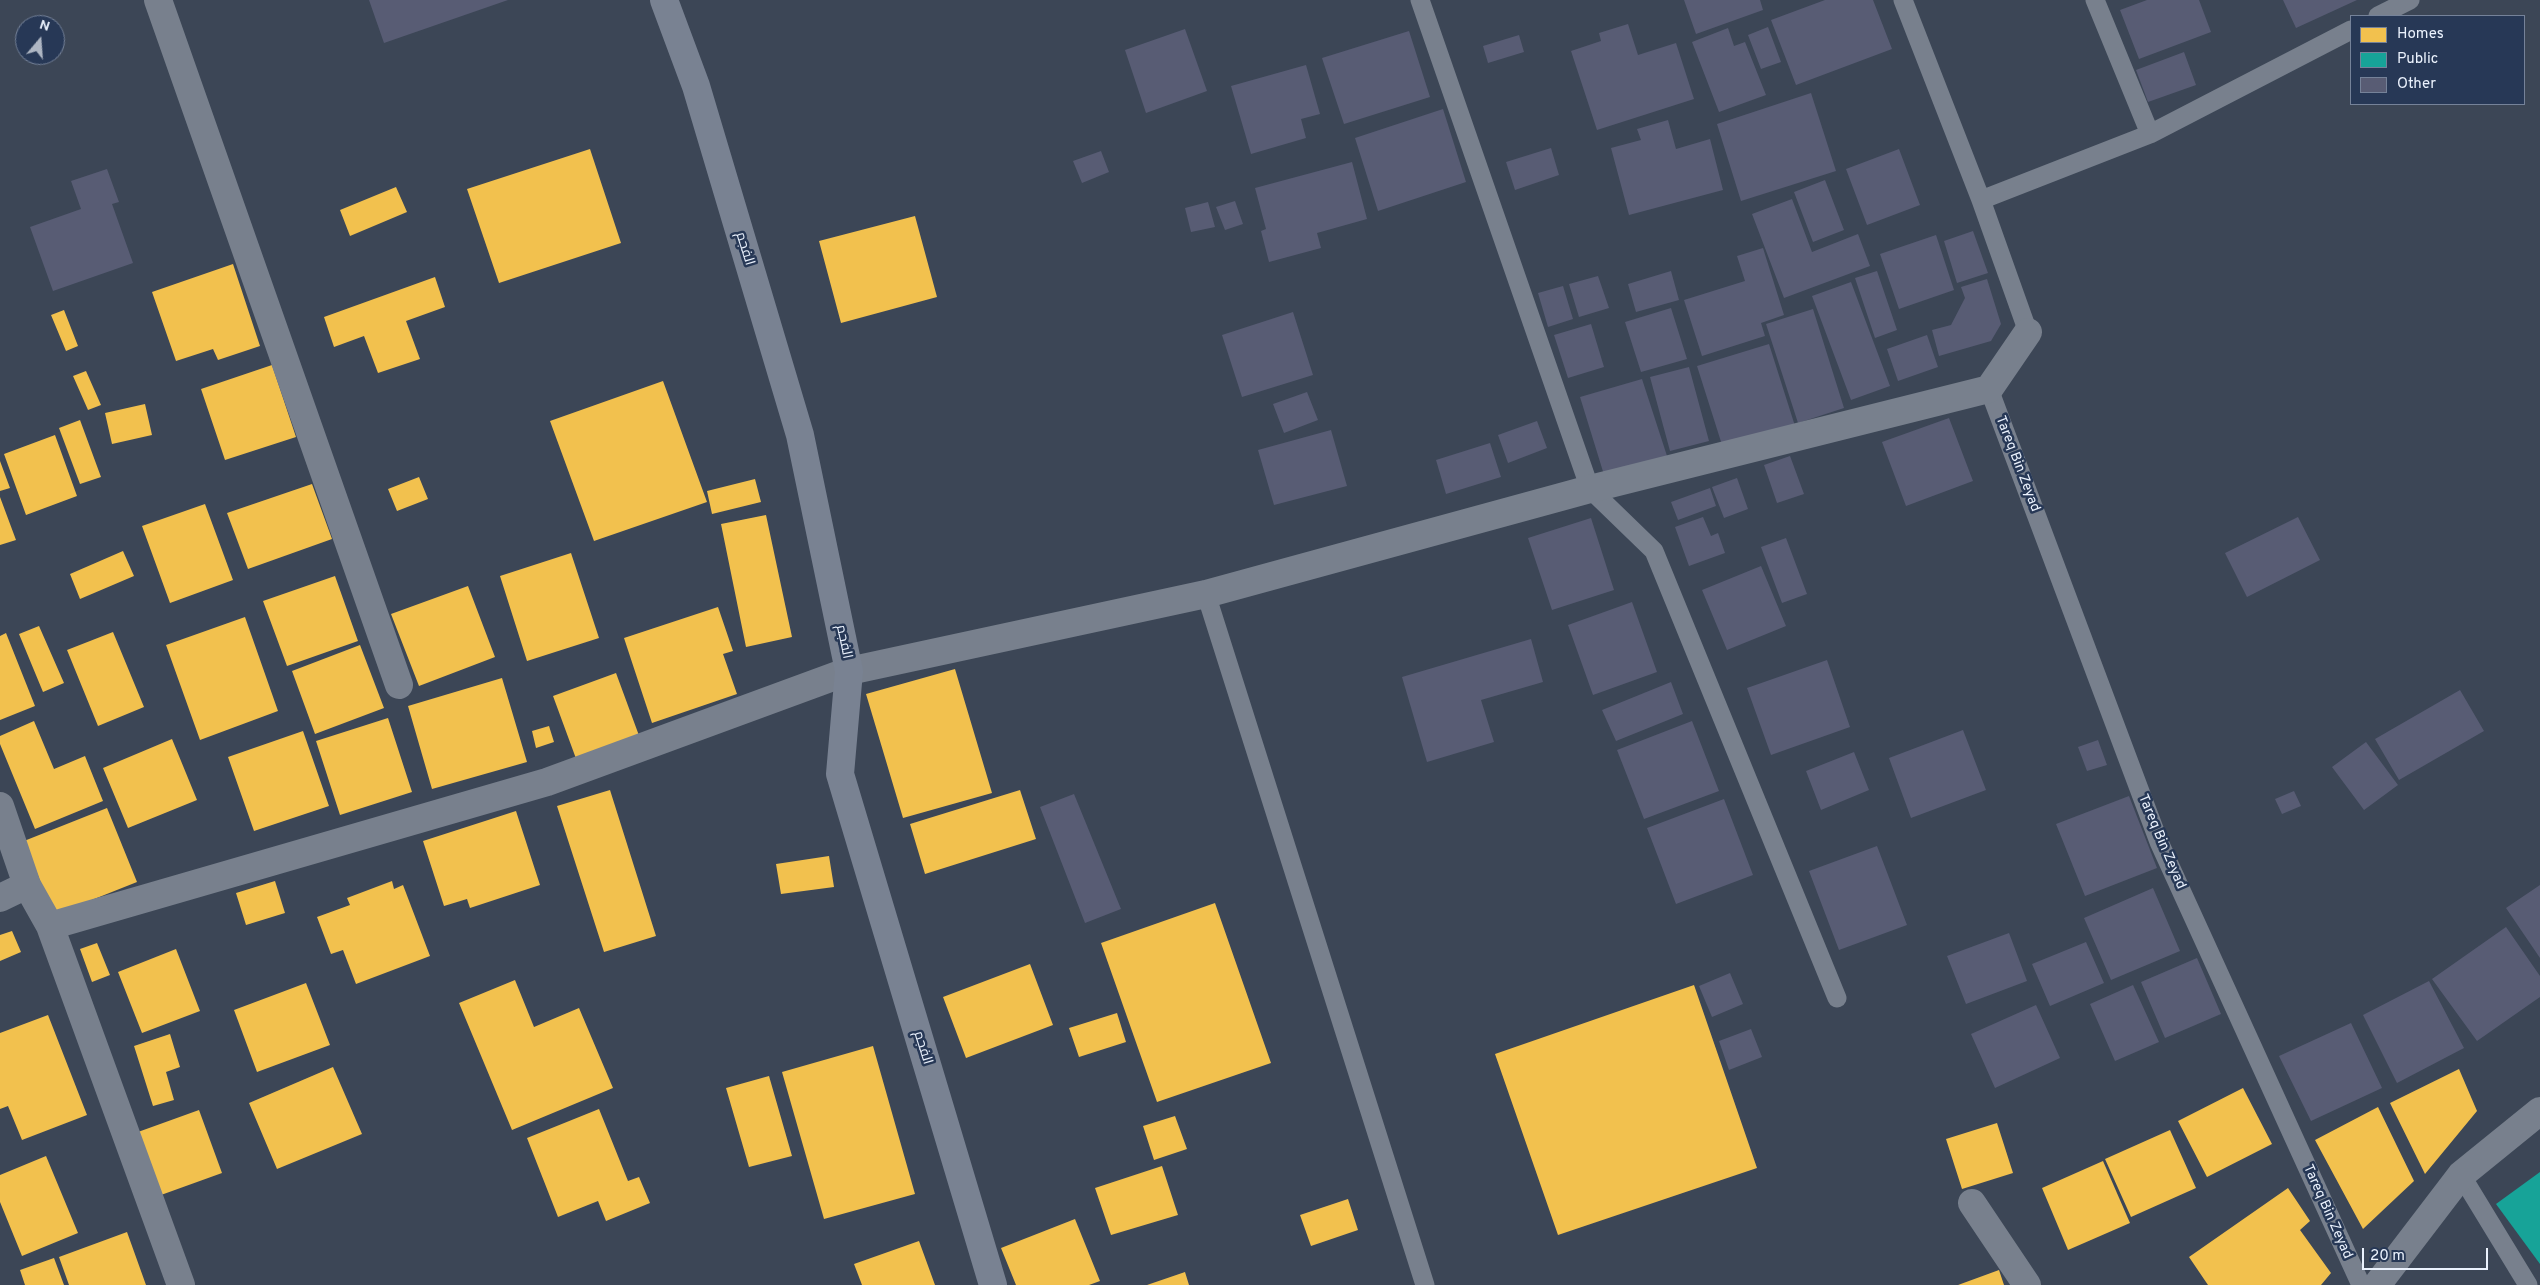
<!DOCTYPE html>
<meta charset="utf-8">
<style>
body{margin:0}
#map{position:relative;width:2540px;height:1285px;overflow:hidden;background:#3c4656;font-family:Overpass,sans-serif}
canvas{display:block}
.legend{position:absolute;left:2350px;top:15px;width:175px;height:90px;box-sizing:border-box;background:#273856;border:1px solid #758299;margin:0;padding:6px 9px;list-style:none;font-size:15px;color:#ebf2fd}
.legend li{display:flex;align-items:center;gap:10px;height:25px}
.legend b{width:25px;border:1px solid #758299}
.north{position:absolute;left:15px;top:15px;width:50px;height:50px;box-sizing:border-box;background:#273856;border:1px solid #758299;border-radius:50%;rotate:18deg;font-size:14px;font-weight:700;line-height:20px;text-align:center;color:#ebf2fd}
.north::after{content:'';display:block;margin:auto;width:18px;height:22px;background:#aeb6c3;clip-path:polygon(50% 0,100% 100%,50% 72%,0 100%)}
.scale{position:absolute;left:2362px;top:1248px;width:126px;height:22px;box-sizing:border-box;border:2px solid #ebf2fd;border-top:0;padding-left:6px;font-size:15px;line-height:18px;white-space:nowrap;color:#ebf2fd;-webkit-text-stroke:4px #273856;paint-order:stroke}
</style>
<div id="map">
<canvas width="2540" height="1285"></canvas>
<ul class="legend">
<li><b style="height:14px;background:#f2c14e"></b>Homes</li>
<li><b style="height:14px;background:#17a398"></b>Public</li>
<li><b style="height:14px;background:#585c74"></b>Other</li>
</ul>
<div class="north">N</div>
<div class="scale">20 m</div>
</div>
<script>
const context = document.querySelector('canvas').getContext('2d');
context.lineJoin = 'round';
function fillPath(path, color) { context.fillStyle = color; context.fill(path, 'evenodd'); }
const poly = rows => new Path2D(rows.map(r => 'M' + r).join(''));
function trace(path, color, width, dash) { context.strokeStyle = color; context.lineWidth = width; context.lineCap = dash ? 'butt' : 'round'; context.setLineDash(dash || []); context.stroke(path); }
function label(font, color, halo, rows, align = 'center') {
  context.font = font + ' Overpass,Cairo,sans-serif'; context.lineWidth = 5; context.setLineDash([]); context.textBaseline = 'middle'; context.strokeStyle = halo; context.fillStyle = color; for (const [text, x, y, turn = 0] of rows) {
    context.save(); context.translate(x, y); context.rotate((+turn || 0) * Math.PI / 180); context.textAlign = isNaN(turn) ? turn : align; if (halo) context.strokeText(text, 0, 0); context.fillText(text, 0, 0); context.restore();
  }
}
fillPath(poly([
 [590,149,621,243,499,283,467,189],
 [396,187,407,212,350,236,340,210],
 [915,216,937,297,841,323,819,241],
 [233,264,260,346,218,360,213,349,176,361,152,292],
 [435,277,445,307,406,321,420,359,378,373,364,336,334,347,324,317],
 [64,310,78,346,66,351,51,315],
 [272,365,296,437,225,460,201,389],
 [86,371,101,405,88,410,73,376],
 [663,381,707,502,594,541,550,421],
 [145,404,152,435,112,444,105,413],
 [80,420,101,477,80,484,59,428],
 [55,435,77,496,26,515,4,454],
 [0,461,10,488,0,491],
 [419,477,428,499,397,511,388,489],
 [755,479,761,502,712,514,707,491],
 [312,484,332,539,248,569,227,513],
 [0,497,16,540,0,545],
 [205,504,233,580,170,603,142,526],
 [766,515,792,637,746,647,721,524],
 [123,551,134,576,80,599,70,574],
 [571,553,599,638,527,661,500,576],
 [335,576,358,641,287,666,263,601],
 [468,586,495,657,419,686,391,614],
 [718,607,733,651,723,654,737,694,652,723,624,638],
 [245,617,278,711,200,740,166,645],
 [39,626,64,683,43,692,19,634],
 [113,632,144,707,98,726,67,650],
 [6,633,35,706,0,720,0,636],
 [360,645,384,708,315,734,292,671],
 [955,669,992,793,903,818,866,694],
 [616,673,641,741,578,764,553,696],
 [502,678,527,762,432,789,408,706],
 [388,718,412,792,340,815,316,741],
 [34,721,54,769,85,756,103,801,35,829,0,744,0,736],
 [549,726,554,742,536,748,532,731],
 [303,731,329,806,254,831,228,757],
 [172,739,197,800,128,828,103,768],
 [610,790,656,936,604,952,557,806],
 [1020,790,1036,839,925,874,910,824],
 [107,808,137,882,54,915,24,841],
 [516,811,540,885,470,908,467,899,444,906,423,841],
 [829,856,834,887,781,894,776,864],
 [275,881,285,913,246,925,236,893],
 [392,881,394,889,403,885,430,956,356,984,343,950,331,954,317,917,350,905,347,898],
 [1215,903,1271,1063,1157,1102,1101,943],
 [12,931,21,952,0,961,0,935],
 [97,943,110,975,92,982,80,949],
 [176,949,200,1011,142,1033,118,972],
 [1030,964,1053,1025,966,1058,943,997],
 [515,980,534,1027,579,1008,613,1088,512,1130,459,1003],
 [306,983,330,1045,257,1072,234,1010],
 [1694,985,1757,1168,1558,1235,1495,1054],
 [1117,1013,1126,1042,1079,1057,1069,1028],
 [48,1015,87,1115,22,1140,8,1106,0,1109,0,1033],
 [170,1034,180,1067,166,1072,174,1100,153,1106,134,1046],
 [873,1046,915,1194,824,1219,782,1072],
 [333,1067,362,1134,277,1169,249,1103],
 [2459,1069,2477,1111,2425,1174,2390,1103],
 [769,1076,792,1156,749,1167,726,1088],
 [2243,1088,2272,1144,2207,1177,2178,1121],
 [2378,1107,2414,1181,2363,1229,2315,1140],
 [599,1109,628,1181,639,1177,650,1203,606,1221,598,1201,558,1217,527,1138],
 [199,1110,222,1173,161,1195,138,1132],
 [1175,1116,1187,1149,1154,1160,1143,1126],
 [1997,1123,2013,1173,1962,1189,1946,1139],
 [2170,1130,2196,1188,2131,1217,2105,1159],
 [46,1156,78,1233,22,1256,0,1202,0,1175],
 [2103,1161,2130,1223,2068,1250,2042,1188],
 [1162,1166,1178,1215,1111,1235,1095,1188],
 [2288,1188,2310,1221,2300,1230,2331,1273,2321,1285,2208,1285,2189,1257],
 [1348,1199,1358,1230,1311,1246,1300,1215],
 [1075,1219,1100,1281,1089,1285,1016,1285,1001,1248],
 [127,1232,146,1285,69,1285,59,1257],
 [919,1241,935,1285,862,1285,854,1264],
 [54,1258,64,1285,25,1285,20,1270],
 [1999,1270,2004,1285,1958,1285],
 [1185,1272,1189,1285,1147,1285]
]), '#f2c14e');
fillPath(poly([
 [2540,1172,2540,1264,2496,1204]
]), '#17a398');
fillPath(poly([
 [369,0,508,0,384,43],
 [1684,0,1760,0,1763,10,1696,34],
 [1825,0,1873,0,1892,49,1796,85,1771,20],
 [2147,0,2199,0,2211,32,2139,59,2120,10],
 [2283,0,2357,0,2296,28],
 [1628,24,1638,55,1676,43,1694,99,1597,130,1571,51,1601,41,1599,33],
 [1768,27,1781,62,1761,69,1748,35],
 [1728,28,1734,46,1745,42,1766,95,1719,112,1692,42],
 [1185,29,1207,91,1146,113,1125,50],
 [1409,31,1430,97,1344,124,1322,58],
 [1519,35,1524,52,1488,63,1483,46],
 [2184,52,2196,85,2148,102,2136,70],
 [1306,65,1320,114,1301,119,1306,138,1251,154,1231,86],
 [1811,93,1836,171,1741,201,1717,124],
 [1443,109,1466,182,1378,211,1355,138],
 [1668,120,1676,149,1710,139,1723,190,1629,215,1611,148,1641,140,1637,129],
 [1551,148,1559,175,1515,190,1506,162],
 [1899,149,1920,205,1867,225,1846,169],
 [1101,151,1109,172,1082,183,1073,161],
 [1352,162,1367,219,1317,233,1321,248,1269,262,1261,231,1266,229,1255,188],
 [107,169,119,202,112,204,133,263,53,291,30,227,81,209,71,181],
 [1825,180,1844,230,1813,242,1794,192],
 [1792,199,1812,252,1858,234,1870,266,1784,298,1752,214],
 [1235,201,1243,224,1225,230,1216,207],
 [1208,202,1215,227,1191,232,1185,208],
 [1973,231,1988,273,1957,283,1944,241],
 [1936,235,1954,290,1899,309,1880,254],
 [1763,248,1784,315,1761,323,1765,336,1702,356,1684,300,1745,281,1737,256],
 [1671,271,1679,300,1636,312,1628,284],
 [1877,271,1897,330,1875,338,1855,278],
 [1598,276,1609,308,1579,317,1569,284],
 [1987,279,2001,324,1991,341,1939,356,1932,330,1951,325,1965,298,1961,287],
 [1851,282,1890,386,1851,400,1812,296],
 [1563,286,1573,319,1548,327,1538,293],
 [1671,308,1687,359,1641,372,1625,322],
 [1813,309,1844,408,1798,423,1766,324],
 [1293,312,1313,375,1242,397,1222,335],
 [1591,324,1604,367,1568,378,1554,335],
 [1927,335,1938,367,1898,381,1887,349],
 [1769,344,1795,426,1723,448,1697,366],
 [1689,367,1709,441,1670,451,1650,377],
 [1642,379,1668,459,1605,478,1580,397],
 [1307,392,1318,420,1284,433,1273,404],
 [1949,418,1973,481,1906,506,1882,442],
 [1537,421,1547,448,1508,463,1498,435],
 [1331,430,1347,486,1274,505,1258,450],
 [1490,443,1501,477,1446,494,1436,460],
 [1790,456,1804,494,1777,503,1764,465],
 [1737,478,1748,509,1724,518,1712,487],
 [1710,488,1716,506,1678,520,1671,502],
 [1703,517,1711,536,1718,533,1725,553,1689,566,1675,527],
 [2298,517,2320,560,2247,597,2225,553],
 [1591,518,1614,590,1552,610,1528,538],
 [1786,538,1807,594,1782,603,1761,547],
 [1761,566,1786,626,1727,650,1702,590],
 [1632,602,1657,672,1593,695,1568,625],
 [1531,639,1543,682,1481,700,1494,742,1427,762,1402,677],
 [1827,660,1850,727,1771,755,1747,688],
 [1671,682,1683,714,1616,741,1602,710],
 [2460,690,2484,731,2399,780,2375,739],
 [1692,721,1719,791,1644,819,1617,750],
 [1963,730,1986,790,1911,818,1889,758],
 [2098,740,2107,765,2087,771,2078,747],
 [2366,742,2398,785,2364,810,2332,767],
 [1854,752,1869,790,1821,810,1806,771],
 [2294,791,2301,806,2282,814,2275,799],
 [1074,794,1121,909,1085,923,1040,807],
 [2129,796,2157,868,2085,896,2056,824],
 [1724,799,1753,875,1676,904,1647,828],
 [1877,846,1907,925,1839,950,1809,871],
 [2540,885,2540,958,2506,908],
 [2153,888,2180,951,2111,980,2084,918],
 [2506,927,2540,976,2540,997,2477,1041,2432,979],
 [2009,933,2027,981,1966,1004,1947,956],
 [2086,942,2104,983,2050,1006,2032,964],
 [2197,958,2221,1014,2165,1038,2141,982],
 [1730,973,1743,1004,1712,1017,1699,986],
 [2429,981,2464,1048,2397,1083,2363,1015],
 [2133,985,2159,1042,2115,1061,2090,1004],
 [2036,1005,2060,1058,1995,1088,1971,1034],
 [2351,1023,2382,1088,2311,1121,2279,1056],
 [1751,1029,1762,1057,1729,1070,1719,1041]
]), '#585c74');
trace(poly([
 [1420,0,1590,489,1654,551,1837,998],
 [1903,0,1981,200,2028,332],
 [2095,0,2150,134],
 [2378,16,2410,0],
 [1981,200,2150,134,2351,30],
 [1989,389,2159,842,2361,1285],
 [1206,594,1425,1285],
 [2461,1175,2528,1285]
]), '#78808d', 19);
trace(poly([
 [158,0,399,685],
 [0,806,27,885,50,926,181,1285],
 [0,898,27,885],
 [50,926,547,782,849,671,1206,594,1590,489,1989,389,2028,332],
 [1972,1203,2027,1285],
 [2377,1285,2461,1175,2540,1111]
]), '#78808d', 28);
trace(poly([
 [664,0,696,86,800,435,849,671,840,774,993,1285]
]), '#798292', 28);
label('14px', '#ebf2fd', '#273856', [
 ["الفجم",744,249,73],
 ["Tareq Bin Zeyad",2017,464,69],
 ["الفجم",843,642,78],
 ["Tareq Bin Zeyad",2161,842,67],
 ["الفجم",922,1048,73],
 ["Tareq Bin Zeyad",2327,1212,66]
]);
</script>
